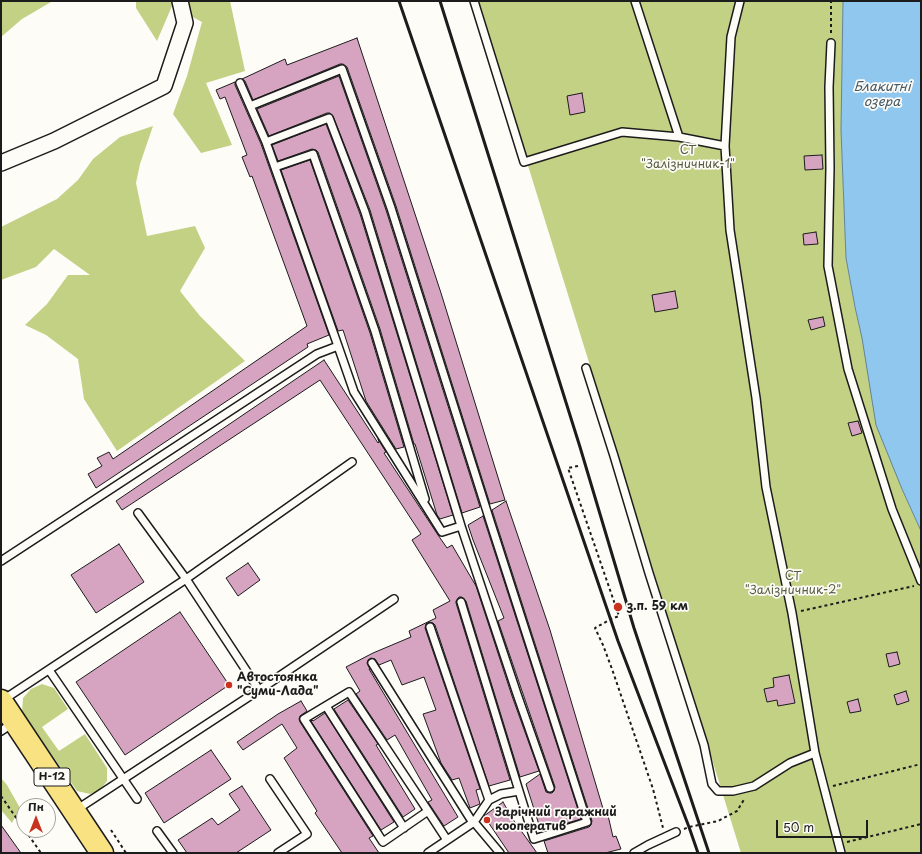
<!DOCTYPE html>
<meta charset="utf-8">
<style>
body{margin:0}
#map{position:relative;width:922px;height:854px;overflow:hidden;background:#fdfcf7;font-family:"Playpen Sans",sans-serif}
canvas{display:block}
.frame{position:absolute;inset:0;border:2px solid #1c1c1c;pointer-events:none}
.north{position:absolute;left:16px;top:798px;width:40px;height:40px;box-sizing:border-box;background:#fdfcf7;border:1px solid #a3a29f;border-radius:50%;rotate:0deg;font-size:11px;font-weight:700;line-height:16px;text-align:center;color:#1c1c1c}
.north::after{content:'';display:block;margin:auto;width:14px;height:18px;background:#c8321e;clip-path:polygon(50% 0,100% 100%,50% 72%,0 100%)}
.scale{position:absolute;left:776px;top:820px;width:92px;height:18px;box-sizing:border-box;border:2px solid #1c1c1c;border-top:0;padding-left:5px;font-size:12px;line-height:14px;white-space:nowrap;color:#1c1c1c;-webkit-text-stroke:3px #fdfcf7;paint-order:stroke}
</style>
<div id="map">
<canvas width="922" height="854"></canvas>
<div class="frame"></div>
<div class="north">Пн</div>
<div class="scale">50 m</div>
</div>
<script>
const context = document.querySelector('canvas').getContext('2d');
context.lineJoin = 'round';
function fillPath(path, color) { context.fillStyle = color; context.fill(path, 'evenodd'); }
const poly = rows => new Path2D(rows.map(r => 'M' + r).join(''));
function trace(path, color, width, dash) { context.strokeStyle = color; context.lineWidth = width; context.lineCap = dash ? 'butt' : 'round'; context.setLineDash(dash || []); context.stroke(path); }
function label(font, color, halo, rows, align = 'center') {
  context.font = font + ' "Playpen Sans",sans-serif'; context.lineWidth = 3.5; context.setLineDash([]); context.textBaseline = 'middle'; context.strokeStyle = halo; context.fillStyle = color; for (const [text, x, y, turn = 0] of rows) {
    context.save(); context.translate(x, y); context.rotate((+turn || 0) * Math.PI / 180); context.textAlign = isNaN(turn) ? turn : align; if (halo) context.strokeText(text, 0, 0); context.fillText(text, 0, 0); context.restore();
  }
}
fillPath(poly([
 [1,1,52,1,51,2,22,19,1,37],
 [136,1,230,1,245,71,206,83,232,145,201,153,173,114,187,76,202,22,172,6,157,41,136,8],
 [477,1,843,1,841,130,846,258,855,307,902,489,921,531,921,853,741,853],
 [153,126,140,164,136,183,147,236,195,226,205,248,180,291,200,316,245,361,117,451,84,399,78,359,46,335,25,325,47,304,68,275,90,275,54,249,36,267,1,280,1,227,57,199,78,180,93,159,120,137],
 [42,684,54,688,68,709,42,727,59,751,85,734,107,768,107,781,100,790,90,794,77,791,22,712,23,698,31,689],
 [1,778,7,785,20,808,12,823,1,810]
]), '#c3d185');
const water = poly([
 [843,1,921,1,921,531,902,489,876,425,862,338,855,307,846,258,841,130,843,1]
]);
fillPath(water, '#90c7ee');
trace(water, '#62839a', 1);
const building = poly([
 [357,38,441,293,505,500,490,504,396,206,347,67,343,64,340,64,253,100,245,81,242,79,285,59,287,65,357,38],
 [339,76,386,210,480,507,462,513,370,210,333,116,330,113,327,113,269,136,257,109,339,76],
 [235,82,235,85,261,144,329,335,307,344,308,347,96,488,88,474,102,466,97,458,109,452,113,459,307,326,252,176,250,177,242,157,247,155,225,97,220,99,216,90,235,82],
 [582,93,585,112,570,115,567,96,582,93],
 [326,124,360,214,453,515,440,519,437,515,415,444,414,444,380,329,318,152,316,150,312,149,278,161,272,145,326,124],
 [822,155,823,169,805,170,804,156,822,155],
 [310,160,370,333,404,447,396,449,366,401,343,330,338,331,281,170,310,160],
 [816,232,818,244,804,245,803,234,816,232],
 [675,291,678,308,655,312,652,295,675,291],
 [823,317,825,326,811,330,808,320,823,317],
 [324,360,378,443,379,442,378,439,386,452,384,453,438,535,447,548,452,545,476,586,512,696,539,771,520,777,466,601,462,597,459,597,456,601,456,603,510,780,489,786,435,625,433,623,429,622,426,624,425,628,480,789,476,790,480,804,470,808,459,778,452,780,441,763,423,714,436,710,424,677,402,685,391,660,379,665,375,659,371,658,368,660,367,663,370,669,369,669,458,817,444,826,428,802,432,800,395,735,387,740,356,694,360,691,346,667,373,653,411,637,409,631,436,618,433,610,450,601,412,540,421,534,320,380,122,510,116,501,324,360],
 [858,421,862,433,852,436,848,423,858,421],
 [506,501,550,630,604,812,607,811,613,837,616,836,621,849,605,853,548,853,544,841,589,827,591,825,592,821,492,510,506,501],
 [483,516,581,819,541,831,526,784,540,774,546,792,549,793,552,793,554,791,555,787,498,621,504,618,473,540,468,525,483,516],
 [119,544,144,582,96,613,71,575,119,544],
 [248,563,260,580,238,596,226,578,248,563],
 [180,612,229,685,125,755,76,682,180,612],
 [897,652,900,664,889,667,886,654,897,652],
 [789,675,795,703,778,706,777,700,767,702,764,689,774,687,773,678,789,675],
 [906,691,909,701,897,705,894,695,906,691],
 [858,699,861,711,850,713,847,702,858,699],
 [348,700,378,744,376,745,415,809,403,817,334,709,348,700],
 [301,701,307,711,300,716,299,719,300,722,373,836,369,838,379,853,342,853,315,813,317,811,284,758,297,748,282,724,243,750,237,742,278,714,301,701],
 [325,713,394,822,381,830,311,721,312,720,313,721,325,713],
 [211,750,231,779,164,823,145,793,211,750],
 [242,786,271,830,236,853,187,853,178,840,212,818,218,825,240,810,229,794,242,786],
 [503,802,512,818,537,853,509,853,484,816,503,802],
 [1,825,21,853,1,853,1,825]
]);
fillPath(building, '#d6a4c0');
trace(building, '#1c1c1c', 1);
const lane = poly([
 [474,1,524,162,622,132,679,137,725,146],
 [635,1,679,137],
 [740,1,731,37,725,146,730,230,756,398,766,487,792,613,815,753,841,853],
 [831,43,829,87,830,168,828,266,848,369,892,509,921,581],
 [240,83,266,142,338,346],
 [250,106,342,69,391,208,490,521,587,822,534,839,519,791,501,794,489,800,430,627],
 [275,167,313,154,375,331,425,499],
 [586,368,614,456,649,573,704,745,712,784,718,791,733,791,754,786,790,763,815,753],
 [138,513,186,579,259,690,394,599],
 [461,526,517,694,550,788],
 [1,561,317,354,338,346,354,392,442,532,461,526,365,212,329,118,266,142],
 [461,602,519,791],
 [372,663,473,823],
 [49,670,137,799],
 [3,700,186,579,352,462],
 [326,706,404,828],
 [1,731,13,723],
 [270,779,307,834,278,853],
 [76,810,259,690],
 [428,811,383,842,304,719,349,692,428,811,447,840],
 [474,822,489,800],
 [157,831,173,853],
 [428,853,474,822,500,853],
 [634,853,648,845,676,832]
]);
const street = poly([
 [1,163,54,141,164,86,185,23,180,1]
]);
const primary = poly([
 [1,701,102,853]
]);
trace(lane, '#1c1c1c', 10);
trace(street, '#1c1c1c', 18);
trace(primary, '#1c1c1c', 25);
trace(poly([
 [831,33,831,1],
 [578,466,568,468,619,616,611,619,595,628,603,645,612,669,653,789,663,828],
 [801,611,914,586],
 [833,786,921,764],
 [1,796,24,829],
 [684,829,689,827,718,821,737,811,745,798],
 [25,830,41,853],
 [111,830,126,853],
 [847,842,921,824]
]), '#1c1c1c', 2, [3, 3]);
trace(lane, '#fdfcf7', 7);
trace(street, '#fdfcf7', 15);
trace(primary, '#f8e281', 22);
trace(poly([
 [399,1,618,641,689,827,698,853],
 [440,1,580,447,634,628,709,853]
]), '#1c1c1c', 3);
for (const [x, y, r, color] of [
 [618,607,5,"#c8321e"],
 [229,685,4,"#c8321e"],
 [487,820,4,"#c8321e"]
]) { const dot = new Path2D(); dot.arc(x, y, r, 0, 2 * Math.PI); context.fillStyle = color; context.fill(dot); trace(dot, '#fdfcf7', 1.5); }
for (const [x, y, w] of [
 [52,777,36]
]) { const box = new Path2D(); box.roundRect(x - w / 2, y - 9, w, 18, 3); context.fillStyle = '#fdfcf7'; context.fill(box); trace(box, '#1c1c1c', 1); }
label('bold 11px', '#1c1c1c', null, [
 ["Н-12",52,777]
]);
label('12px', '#565b41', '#fdfcf7', [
 ["СТ",688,151],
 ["\"Залізничник-1\"",688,165],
 ["СТ",793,577],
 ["\"Залізничник-2\"",793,591]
]);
label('bold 12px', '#1c1c1c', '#fdfcf7', [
 ["з.п. 59 км",627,607],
 ["Автостоянка",237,678],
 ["\"Суми-Лада\"",237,692],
 ["Зарічний гаражний",495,813],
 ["кооператив",495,827]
], 'left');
label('italic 13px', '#455866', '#fdfcf7', [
 ["Блакитні",882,87],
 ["озера",882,102]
]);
</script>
